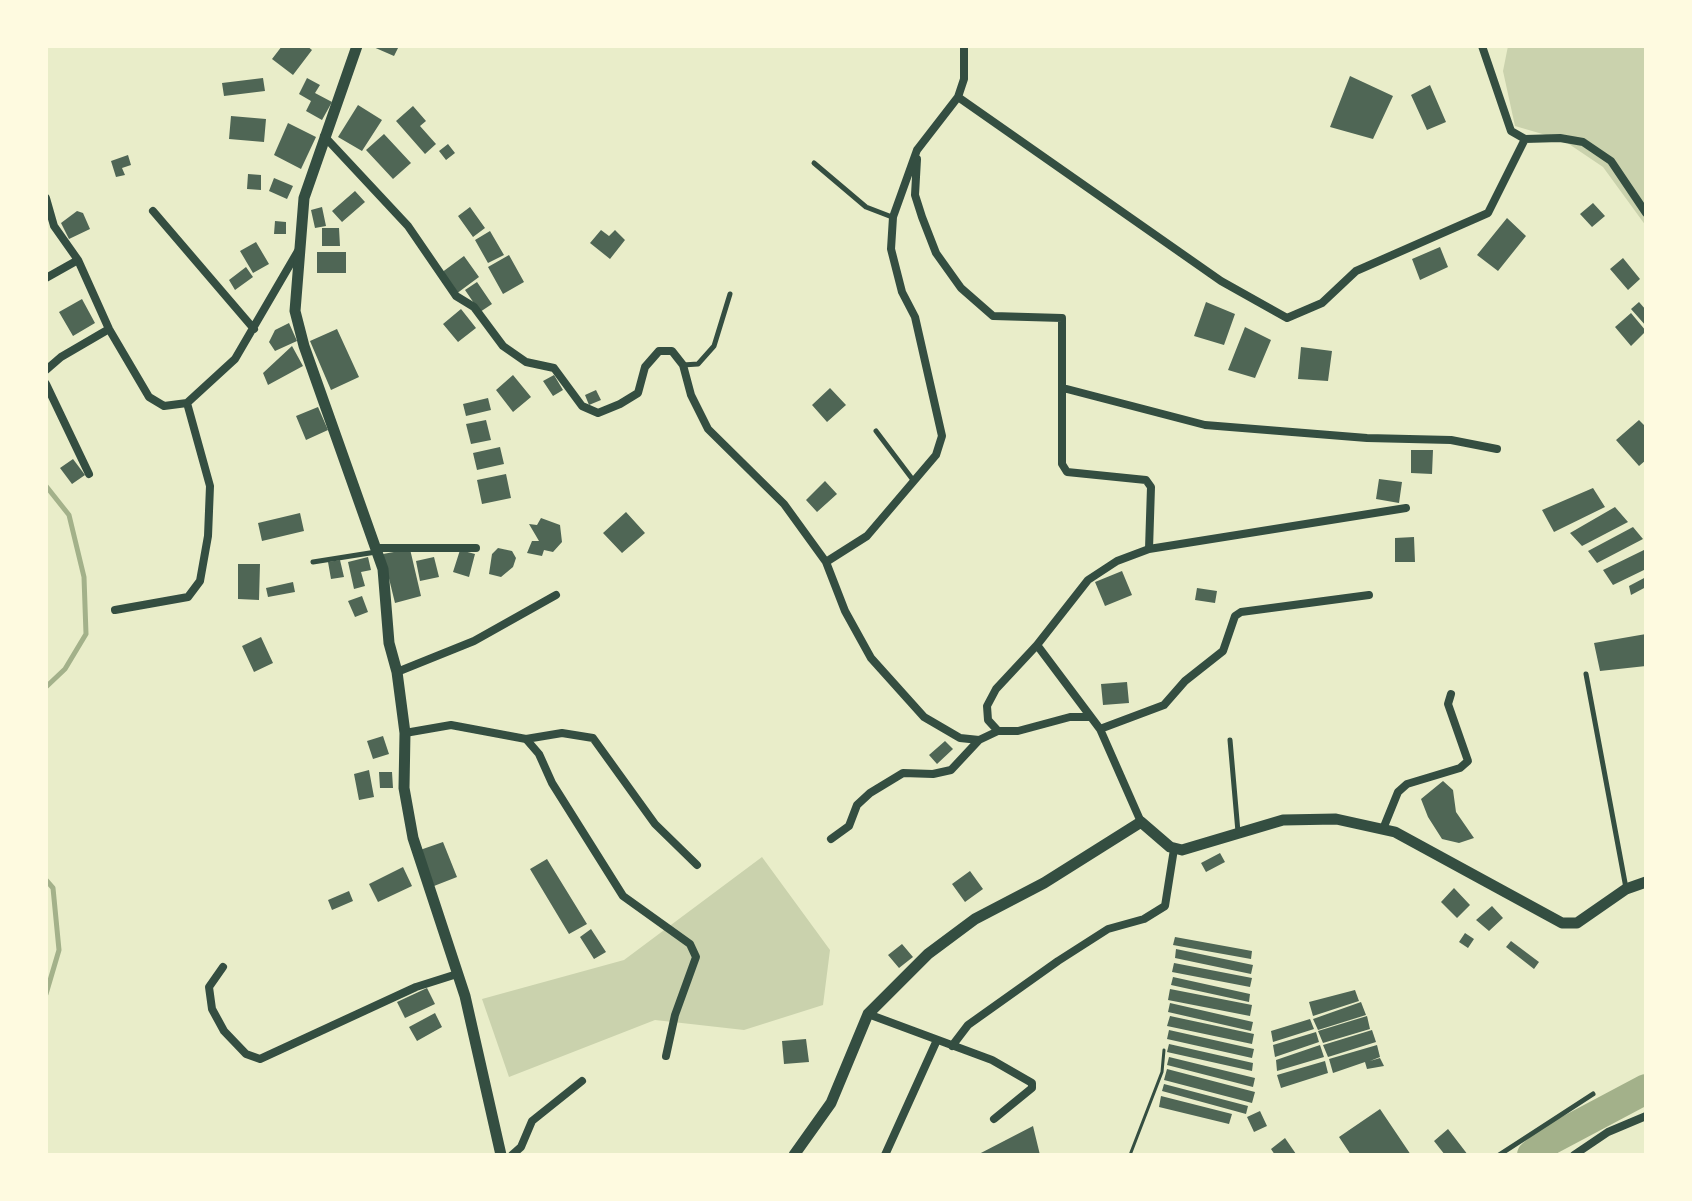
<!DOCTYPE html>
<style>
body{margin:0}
#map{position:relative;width:1692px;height:1201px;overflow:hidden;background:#e9edc9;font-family:Mulish,sans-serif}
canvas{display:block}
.frame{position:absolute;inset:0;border:48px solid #fefae0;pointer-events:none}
</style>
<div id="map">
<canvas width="1692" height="1201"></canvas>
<div class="frame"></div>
</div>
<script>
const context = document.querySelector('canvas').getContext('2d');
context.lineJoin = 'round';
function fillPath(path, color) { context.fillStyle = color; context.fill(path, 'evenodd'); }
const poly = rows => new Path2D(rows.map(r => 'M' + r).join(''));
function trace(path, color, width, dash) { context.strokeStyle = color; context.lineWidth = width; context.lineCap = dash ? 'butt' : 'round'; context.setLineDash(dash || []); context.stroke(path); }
fillPath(poly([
 [1508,46,1646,46,1646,226,1603,167,1563,140,1515,126,1503,71],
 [762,857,830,950,823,1005,744,1030,655,1020,509,1077,482,999,624,960]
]), '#cad2ad');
trace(poly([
 [46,486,69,515,84,577,86,634,65,669,46,687],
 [46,880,53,888,59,950,46,994]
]), '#a3b18a', 5);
trace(poly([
 [1532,1155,1550,1140,1646,1089]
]), '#a3b18a', 30);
fillPath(poly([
 [282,46,307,46,312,50,293,75,272,59],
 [371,46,399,46,394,56],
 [1350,76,1393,96,1373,139,1330,127],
 [263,78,265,91,224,96,222,83],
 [307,78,320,85,315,93,332,102,322,120,306,111,311,101,299,94],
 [1430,85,1446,122,1427,130,1411,95],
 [358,105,382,120,362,151,338,137],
 [413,106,426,121,420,126,436,144,425,154,396,121],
 [231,116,266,119,264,142,229,139],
 [288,123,316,137,301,169,274,155],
 [384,134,411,163,393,179,366,150],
 [448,144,455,153,446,160,439,151],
 [128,155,131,165,122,168,125,175,116,177,111,161],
 [248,174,261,175,261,190,247,189],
 [274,178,293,186,287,199,269,191],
 [355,191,365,202,342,222,332,211],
 [1593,203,1605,216,1592,227,1580,214],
 [322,207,326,226,315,228,311,210],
 [470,207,485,228,473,237,458,216],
 [77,211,83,213,90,229,69,239,61,223],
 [1507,218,1526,236,1498,271,1477,255],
 [275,221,286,222,286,234,274,234],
 [322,228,339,228,340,246,322,246],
 [601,230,609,236,615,230,625,240,610,259,590,243],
 [490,231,504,255,488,263,475,240],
 [256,242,269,264,253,273,240,251],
 [1440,247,1448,267,1420,280,1412,259],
 [317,252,346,252,346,273,317,273],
 [509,255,524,282,503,294,488,267],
 [464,256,479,277,456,294,441,273],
 [1623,258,1640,279,1628,290,1610,269],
 [246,267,253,277,235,290,229,280],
 [477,282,492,304,480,312,465,290],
 [82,299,95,323,73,336,59,312],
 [1206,302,1235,314,1224,345,1194,336],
 [1639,302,1646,310,1646,326,1631,309],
 [461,309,476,328,458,342,443,324],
 [1631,313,1646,331,1631,346,1615,327],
 [289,323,297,341,275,351,269,342,275,330],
 [1245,327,1271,340,1255,378,1228,370],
 [337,329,359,377,331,390,310,341],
 [292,346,303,366,268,385,263,373],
 [1301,347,1332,351,1328,381,1298,379],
 [513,375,531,397,513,412,496,390],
 [554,375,563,390,553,396,543,381],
 [830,388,846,405,827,422,812,405],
 [596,390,601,400,589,405,585,395],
 [488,398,491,410,466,416,463,404],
 [318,407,328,430,306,440,296,416],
 [486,420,491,440,471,444,466,424],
 [1639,420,1646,427,1646,460,1639,466,1616,440],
 [500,447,504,464,477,470,473,453],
 [1411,450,1433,450,1432,474,1411,473],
 [73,459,85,475,72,484,60,468],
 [506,474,511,498,482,504,477,480],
 [1379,479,1402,482,1399,503,1376,499],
 [825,481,837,494,817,512,806,500],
 [1593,488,1605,507,1554,532,1542,510],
 [1615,507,1628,522,1582,546,1570,533],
 [626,512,645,533,622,553,603,533],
 [300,513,304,531,262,541,258,523],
 [541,518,560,525,562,542,553,552,544,550,542,556,527,553,532,541,539,541,529,524,537,525],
 [1633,527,1643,539,1597,563,1588,551],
 [1414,537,1415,562,1395,562,1395,538],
 [498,548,512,551,516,558,513,567,501,577,489,574,492,554],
 [410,549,421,596,395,603,383,554],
 [1646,549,1646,569,1613,585,1603,570],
 [460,550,475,554,469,577,453,572],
 [368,557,371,570,361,572,365,586,354,589,348,562],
 [434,557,439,577,420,581,416,561],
 [340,560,344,577,331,579,328,562],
 [238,564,260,564,259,600,238,599],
 [1122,571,1132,595,1105,606,1095,582],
 [1646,577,1646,587,1631,595,1629,586],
 [293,582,295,592,268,597,266,588],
 [1197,588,1217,591,1215,603,1195,600],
 [362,596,368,612,355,617,348,601],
 [1646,634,1646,666,1600,671,1594,643],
 [261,637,273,663,254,672,242,646],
 [1127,682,1129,703,1103,705,1101,684],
 [383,736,389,754,373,759,367,741],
 [945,741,953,749,937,764,929,755],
 [369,770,374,797,359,800,354,774],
 [379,772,392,772,393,788,380,788],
 [1443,781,1453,790,1456,812,1474,838,1459,843,1442,839,1428,817,1421,799],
 [443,842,457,877,434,886,420,850],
 [1220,853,1225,862,1206,872,1201,863],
 [547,859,587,924,569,934,530,869],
 [403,867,412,886,378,902,369,884],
 [970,871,983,889,965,902,952,884],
 [1454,888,1470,905,1457,918,1441,902],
 [349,891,353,901,332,910,328,900],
 [1492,906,1503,918,1489,931,1476,920],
 [591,929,606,952,594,959,580,937],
 [1465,933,1474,939,1468,948,1459,942],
 [1175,937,1252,951,1251,959,1173,945],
 [1511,941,1539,962,1534,969,1506,947],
 [902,944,913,957,899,968,888,955],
 [1176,949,1253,965,1251,974,1175,958],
 [1174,963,1252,978,1250,987,1172,972],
 [1173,977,1250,994,1249,1002,1171,985],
 [427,988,435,1004,405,1018,397,1002],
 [1170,989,1252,1005,1250,1016,1168,1000],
 [1355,990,1359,1001,1313,1016,1309,1002],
 [1361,1002,1366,1015,1318,1030,1313,1019],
 [1170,1003,1253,1022,1251,1031,1168,1012],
 [435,1013,442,1027,417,1041,409,1027],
 [1170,1016,1254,1034,1252,1044,1167,1026],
 [1367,1016,1370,1029,1323,1043,1318,1031],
 [1310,1019,1314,1029,1273,1042,1271,1031],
 [1169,1030,1254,1049,1252,1058,1167,1039],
 [1372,1030,1376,1042,1328,1057,1323,1045],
 [1316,1032,1319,1042,1275,1057,1273,1045],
 [806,1039,809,1062,784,1064,782,1041],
 [1169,1044,1253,1063,1252,1071,1167,1052],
 [1320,1045,1324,1057,1277,1071,1276,1060],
 [1377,1045,1380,1057,1370,1061,1380,1058,1384,1066,1367,1069,1365,1062,1333,1073,1329,1059],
 [1169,1057,1255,1078,1253,1087,1167,1065],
 [1325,1061,1328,1073,1281,1088,1277,1075],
 [1167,1069,1255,1092,1252,1103,1164,1080],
 [1164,1084,1248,1106,1246,1114,1162,1091],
 [1161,1096,1232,1114,1229,1124,1159,1107],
 [1380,1109,1411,1155,1351,1155,1339,1137],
 [1260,1111,1267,1126,1254,1132,1247,1117],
 [1033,1126,1040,1155,977,1155],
 [1448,1129,1468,1155,1445,1155,1434,1141],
 [1285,1138,1296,1154,1294,1155,1275,1155,1271,1149]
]), '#4f6655');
trace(poly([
 [1130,1155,1162,1072,1164,1050]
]), '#344e41', 3);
trace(poly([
 [814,163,866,207,892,217],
 [683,365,698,364,714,346,730,294],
 [876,431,913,480],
 [313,562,376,552],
 [1586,674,1626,888],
 [1230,740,1238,832],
 [1499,1155,1593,1094]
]), '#344e41', 5);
trace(poly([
 [1482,46,1511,131,1525,139,1560,138,1583,142,1611,161,1646,213],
 [958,97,1221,281,1287,318,1322,303,1356,271,1488,213,1525,139],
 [324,136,408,226,456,296,474,307,503,346,526,362,554,368,582,406,598,413,620,404,638,393,645,367,659,351,672,351,683,365,691,395,708,429,784,504,826,562,845,611,871,658,924,717,960,738,979,740,998,731],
 [917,159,915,195,922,217,936,253,961,288,993,316,1062,318,1062,464,1067,472,1146,480,1151,487,1149,549],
 [46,198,54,226,78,260,109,329,149,397,164,406,187,403,235,359,298,251],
 [153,211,254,329],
 [46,278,78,260],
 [46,370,61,357,109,329],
 [46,384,89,474],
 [1063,388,1205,425,1367,438,1451,440,1497,449],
 [376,548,476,548],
 [826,562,867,536,936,455,942,436,915,317,902,292,891,249,893,217,917,150,958,97,964,79,964,46],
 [115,610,188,597,200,581,208,536,210,486,187,403],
 [1037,645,1100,729,1141,822],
 [397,672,474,641,556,595],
 [1088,717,1070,717,1018,731,998,731,988,720,987,706,996,689,1037,645,1088,580,1117,561,1149,549,1406,508],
 [1100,729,1164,705,1185,681,1223,651,1235,616,1241,612,1369,595],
 [405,733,451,725,526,739,539,754,552,783,623,896,690,944,696,957,675,1015,666,1056],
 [526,739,562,733,593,738,655,824,697,865],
 [1383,829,1398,792,1407,784,1460,768,1468,761,1448,704,1451,694],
 [831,839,849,826,857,805,870,793,903,773,933,774,951,770,979,740],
 [223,967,209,987,212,1009,224,1031,246,1054,260,1059,416,987,457,974],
 [868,1014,992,1060,1032,1083,1032,1088,994,1119],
 [952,1046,968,1025,1058,961,1108,929,1144,919,1165,906,1174,849],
 [512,1155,521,1147,532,1121,582,1081],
 [885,1155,937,1040],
 [1574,1155,1608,1132,1646,1116]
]), '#344e41', 8);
trace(poly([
 [357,46,304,198,295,311,304,346,383,569,389,643,397,672,405,733,404,788,413,838,465,996,501,1155],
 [794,1155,831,1103,868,1014,928,954,975,919,1044,883,1141,822,1170,847,1182,850,1283,820,1336,819,1395,832,1562,923,1577,923,1626,889,1646,882]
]), '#344e41', 11);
</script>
